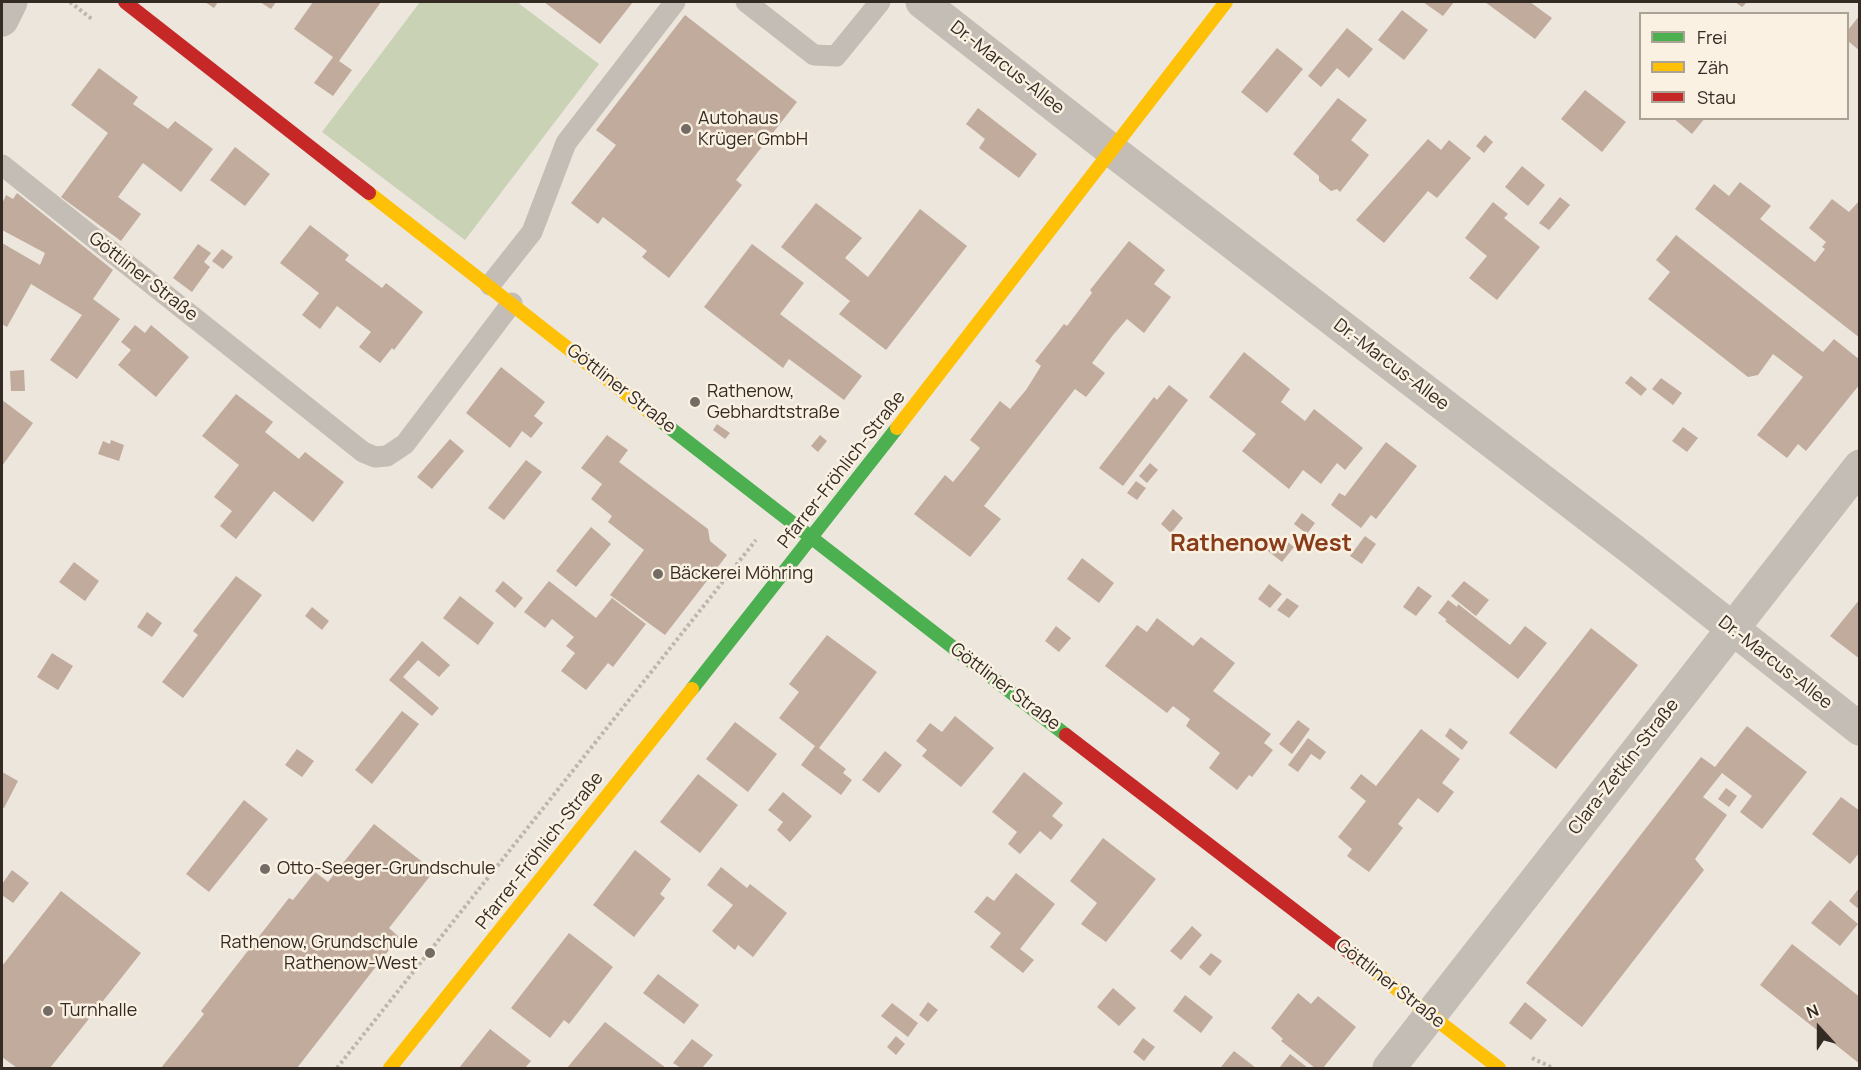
<!DOCTYPE html>
<meta charset="utf-8">
<style>
body{margin:0}
#map{position:relative;width:1861px;height:1070px;overflow:hidden;background:#ece6dc;font-family:Manrope,sans-serif}
canvas{display:block}
.frame{position:absolute;inset:0;border:3px solid #342b24;pointer-events:none}
.legend{position:absolute;left:1639px;top:12px;width:210px;height:108px;box-sizing:border-box;background:#faf1e2;border:2px solid #aba296;margin:0;padding:8px 10px;list-style:none;font-size:18px;color:#342b24}
.legend li{display:flex;align-items:center;gap:12px;height:30px}
.legend b{width:30px;border:2px solid #aba296}
.north{position:absolute;left:1789px;top:998px;width:60px;height:60px;-webkit-text-stroke:4px #faf1e2;paint-order:stroke;rotate:339deg;font-size:16px;font-weight:700;line-height:24px;text-align:center;color:#342b24}
.north::after{content:'';display:block;margin:auto;width:21px;height:27px;background:#342b24;clip-path:polygon(50% 0,100% 100%,50% 72%,0 100%)}
</style>
<div id="map">
<canvas width="1861" height="1070"></canvas>
<div class="frame"></div>
<ul class="legend">
<li><b style="height:8px;background:#4caf50"></b>Frei</li>
<li><b style="height:8px;background:#ffc107"></b>Zäh</li>
<li><b style="height:8px;background:#c62828"></b>Stau</li>
</ul>
<div class="north">N</div>
</div>
<script>
const context = document.querySelector('canvas').getContext('2d');
context.lineJoin = 'round';
function fillPath(path, color) { context.fillStyle = color; context.fill(path, 'evenodd'); }
const poly = rows => new Path2D(rows.map(r => 'M' + r).join(''));
function trace(path, color, width, dash) { context.strokeStyle = color; context.lineWidth = width; context.lineCap = dash ? 'butt' : 'round'; context.setLineDash(dash || []); context.stroke(path); }
function label(font, color, halo, rows, align = 'center') {
  context.font = font + ' Manrope,sans-serif'; context.lineWidth = 5; context.setLineDash([]); context.textBaseline = 'middle'; context.strokeStyle = halo; context.fillStyle = color; for (const [text, x, y, turn = 0] of rows) {
    context.save(); context.translate(x, y); context.rotate((+turn || 0) * Math.PI / 180); context.textAlign = isNaN(turn) ? turn : align; if (halo) context.strokeText(text, 0, 0); context.fillText(text, 0, 0); context.restore();
  }
}
fillPath(poly([
 [420,2,517,2,599,64,465,240,322,132]
]), '#cad2b5');
fillPath(poly([
 [205,2,218,2,214,8],
 [260,2,276,2,271,9],
 [313,2,381,2,339,61,352,70,333,96,314,83,333,57,294,29],
 [544,2,633,2,600,44],
 [1423,2,1454,2,1443,16],
 [1485,2,1530,2,1552,18,1535,39],
 [1735,2,1747,2,1742,7],
 [1402,10,1428,30,1404,60,1378,40],
 [685,15,797,102,736,180,742,185,669,278,642,257,647,251,603,217,598,224,571,203,616,145,596,130],
 [1860,15,1860,51,1848,41,1848,30],
 [1347,28,1373,49,1349,78,1337,68,1321,87,1308,76],
 [1277,48,1303,69,1267,113,1241,92],
 [99,68,138,97,133,104,168,129,175,121,213,149,181,192,143,163,118,197,141,214,121,241,61,197,108,133,71,105],
 [1585,90,1626,122,1602,152,1561,119],
 [1338,98,1367,120,1351,140,1369,155,1340,192,1337,189,1331,191,1319,181,1319,176,1293,154],
 [978,108,1037,154,1019,178,979,148,985,139,966,124],
 [1673,118,1705,118,1692,134],
 [1485,135,1493,142,1484,153,1476,146],
 [1428,139,1441,150,1449,140,1471,158,1437,198,1428,191,1384,243,1356,220],
 [235,147,270,174,245,206,210,180],
 [1522,166,1545,185,1528,206,1505,187],
 [1740,182,1771,206,1760,219,1815,262,1825,249,1822,247,1826,242,1809,228,1832,199,1849,212,1860,200,1860,338,1695,209,1714,184,1729,196],
 [17,193,113,270,93,299,120,319,77,379,50,360,82,315,31,284,7,327,2,324,2,243,40,265,45,253,2,230,2,204,6,195,13,199],
 [1560,197,1570,205,1549,230,1539,223],
 [1493,202,1508,214,1504,218,1540,247,1497,300,1469,278,1487,256,1465,238],
 [816,203,862,238,845,258,868,277,920,209,967,246,886,350,839,314,850,301,781,247],
 [310,225,349,255,345,260,382,288,386,283,423,312,394,350,392,348,380,363,359,347,371,332,337,306,320,329,302,315,319,293,280,263],
 [1676,235,1823,352,1834,339,1860,360,1860,384,1806,451,1798,444,1787,458,1757,435,1803,377,1773,354,1758,375,1748,377,1648,299,1670,272,1656,260],
 [1129,241,1165,270,1154,284,1171,297,1144,333,1127,319,1113,335,1092,363,1105,373,1086,397,1075,389,984,506,1001,519,970,557,914,514,945,475,953,482,966,466,980,448,970,440,1000,401,1010,409,1026,390,1041,366,1035,361,1064,324,1067,326,1092,293,1090,290],
 [198,244,211,253,204,262,210,267,192,292,173,278],
 [752,244,804,283,780,314,862,376,844,400,789,359,783,368,704,307],
 [222,249,233,257,223,269,212,261],
 [135,325,145,333,151,325,189,357,156,397,118,365,131,350,121,342],
 [1244,352,1290,389,1281,402,1305,421,1314,409,1363,448,1345,470,1337,463,1321,484,1303,470,1289,489,1242,451,1256,434,1209,397],
 [501,367,545,402,534,416,543,423,531,438,522,431,510,448,466,413],
 [24,370,25,391,11,391,10,371],
 [1631,376,1647,389,1641,396,1625,383],
 [1661,378,1682,393,1673,405,1652,389],
 [1169,385,1188,400,1123,486,1099,468,1154,397,1157,400],
 [236,394,273,422,265,432,299,459,305,452,344,482,313,522,274,491,236,539,220,526,232,511,214,497,239,465,202,436],
 [2,400,33,423,2,466],
 [717,424,730,433,725,439,713,430],
 [1683,427,1698,438,1687,452,1672,441],
 [607,435,628,450,619,462,708,529,710,541,727,555,665,635,610,595,644,550,608,522,612,516,591,499,602,484,581,468],
 [820,435,827,441,818,452,811,446],
 [450,439,464,451,432,489,417,477],
 [111,440,124,445,119,461,98,454,103,441,110,444],
 [1386,442,1417,466,1376,519,1371,515,1361,528,1331,505,1339,493,1345,496],
 [526,460,542,472,504,520,488,508],
 [1150,463,1158,470,1147,483,1139,476],
 [1136,481,1146,488,1137,500,1127,493],
 [1173,509,1183,518,1171,533,1161,524],
 [1302,513,1315,523,1307,534,1294,524],
 [591,527,611,544,576,587,556,571],
 [1280,536,1294,547,1282,562,1268,551],
 [1365,536,1376,544,1362,564,1350,556],
 [1082,558,1114,583,1099,603,1067,579],
 [74,562,99,581,85,601,59,582],
 [236,576,262,595,183,698,162,682,198,635,193,631],
 [503,581,523,598,515,608,495,591],
 [549,581,596,618,612,598,646,624,613,667,608,663,586,690,561,671,575,653,566,646,574,637,552,619,545,628,524,612],
 [1464,581,1489,600,1476,616,1451,596],
 [1269,584,1282,594,1270,608,1258,599],
 [1418,586,1432,596,1416,616,1403,607],
 [460,596,494,623,478,645,443,618],
 [1287,598,1299,606,1289,618,1277,610],
 [1860,599,1860,659,1830,636],
 [1448,600,1457,607,1458,604,1510,645,1525,626,1547,643,1518,679,1445,621,1447,620,1438,613],
 [312,607,329,621,322,630,305,616],
 [147,612,162,623,152,637,137,627],
 [1157,618,1193,646,1201,637,1235,663,1213,691,1271,734,1264,743,1273,750,1252,777,1249,775,1237,790,1209,768,1220,753,1186,726,1190,719,1173,706,1167,713,1105,666,1137,625,1147,632],
 [1056,626,1071,638,1059,652,1045,641],
 [1591,628,1638,665,1556,769,1509,733],
 [827,635,877,672,819,748,846,769,843,773,852,780,841,795,801,765,815,746,779,718,799,692,789,684],
 [422,641,450,665,439,677,418,660,403,677,439,708,432,716,389,680],
 [52,653,73,666,58,690,37,677],
 [402,711,419,724,372,784,355,770],
 [955,716,994,748,961,787,922,756,927,750,916,741,930,723,942,732],
 [1298,720,1310,729,1292,754,1279,744],
 [735,722,777,754,748,792,706,759],
 [1747,726,1807,772,1762,829,1740,812,1752,796,1722,773,1703,797,1727,815,1695,859,1704,870,1582,1027,1526,983,1701,757,1715,767],
 [1450,728,1468,742,1462,750,1445,736],
 [1421,729,1460,759,1442,783,1454,792,1438,813,1418,798,1398,824,1403,828,1369,872,1347,856,1352,849,1338,837,1366,801,1350,788,1361,774,1376,786],
 [1308,738,1326,752,1320,760,1311,754,1298,772,1288,765],
 [297,749,314,761,302,777,285,765],
 [885,751,902,765,879,793,862,780],
 [2,772,18,781,4,808,2,807],
 [1024,772,1063,803,1052,816,1063,825,1051,840,1040,831,1020,854,1008,844,1017,832,992,812],
 [698,774,738,805,700,853,660,822],
 [1726,788,1737,796,1729,807,1718,799],
 [783,792,812,816,790,842,777,830,783,822,768,810],
 [1841,797,1860,811,1860,852,1850,864,1812,834],
 [244,800,268,819,209,892,186,874],
 [374,824,434,871,389,928,399,937,297,1068,161,1068,204,1014,201,1011,289,898,293,900,315,872,328,882],
 [1103,838,1156,879,1106,942,1081,924,1097,903,1070,881],
 [635,850,671,879,660,894,665,898,634,937,593,905],
 [721,867,747,888,750,884,787,913,753,957,738,945,735,950,712,931,733,905,707,885],
 [12,870,29,883,13,903,2,895,2,884],
 [1016,873,1055,904,1020,949,1034,960,1023,973,990,947,1001,933,974,912,987,896,994,901],
 [1860,887,1860,910,1849,901],
 [61,891,141,953,50,1068,17,1068,2,1057,2,966],
 [1830,900,1858,924,1840,946,1811,923],
 [1192,926,1202,935,1181,960,1170,951],
 [569,933,613,967,569,1024,564,1020,550,1038,511,1008],
 [1792,944,1860,997,1860,1064,1760,985],
 [1211,953,1222,961,1210,976,1199,967],
 [658,974,699,1005,684,1024,643,993],
 [1113,988,1136,1008,1119,1026,1097,1007],
 [1298,993,1311,1004,1318,996,1356,1027,1323,1068,1315,1068,1281,1041,1283,1039,1271,1028],
 [1185,995,1213,1017,1201,1033,1173,1011],
 [928,1002,938,1010,928,1022,919,1015],
 [1525,1002,1547,1020,1531,1040,1509,1023],
 [892,1003,918,1023,908,1037,881,1016],
 [605,1022,666,1068,567,1068],
 [490,1029,531,1061,525,1068,459,1068],
 [896,1036,905,1044,896,1055,887,1047],
 [1143,1038,1155,1047,1144,1061,1133,1052],
 [692,1039,713,1055,702,1068,681,1068,673,1063],
 [1234,1051,1256,1068,1221,1067],
 [1290,1054,1308,1068,1282,1068,1280,1067]
]), '#c1ab9d');
trace(poly([
 [70,2,93,20],
 [1532,1058,1553,1068],
 [337,1068,756,540]
]), '#bdb6ae', 4, [3, 3]);
trace(poly([
 [746,2,814,55,836,56,880,2],
 [2,165,363,452,375,457,387,456,405,444,512,303],
 [490,285,532,232,566,143,675,2]
]), '#c4bdb5', 21);
trace(poly([
 [922,2,1110,149,1633,550,1860,729],
 [2,20,11,2],
 [1389,1068,1860,466]
]), '#c4bdb5', 33);
trace(poly([
 [661,421,1066,735],
 [692,689,897,428]
]), '#4caf50', 14);
trace(poly([
 [369,193,661,421],
 [897,428,1226,2],
 [1363,963,1499,1068],
 [390,1068,692,689]
]), '#ffc107', 14);
trace(poly([
 [125,2,369,193],
 [1066,735,1363,963]
]), '#c62828', 14);
for (const [x, y, r, color] of [
 [686,129,6,"#746c64"],
 [695,402,6,"#746c64"],
 [658,574,6,"#746c64"],
 [265,869,6,"#746c64"],
 [430,953,6,"#746c64"],
 [48,1011,6,"#746c64"]
]) { const dot = new Path2D(); dot.arc(x, y, r, 0, 2 * Math.PI); context.fillStyle = color; context.fill(dot); trace(dot, '#faf1e2', 2); }
label('18px', '#342b24', '#faf1e2', [
 ["Dr.-Marcus-Allee",1007,68,38],
 ["Göttliner Straße",143,277,38],
 ["Dr.-Marcus-Allee",1391,365,37],
 ["Göttliner Straße",621,389,38],
 ["Pfarrer-Fröhlich-Straße",842,470,-52],
 ["Dr.-Marcus-Allee",1775,663,38],
 ["Göttliner Straße",1005,687,37],
 ["Clara-Zetkin-Straße",1624,767,-52],
 ["Pfarrer-Fröhlich-Straße",540,851,-52],
 ["Göttliner Straße",1390,984,38]
]);
label('18px', '#342b24', '#faf1e2', [
 ["Autohaus",698,119],
 ["Krüger GmbH",698,140],
 ["Rathenow,",707,392],
 ["Gebhardtstraße",707,413],
 ["Bäckerei Möhring",670,574],
 ["Otto-Seeger-Grundschule",277,869],
 ["Rathenow, Grundschule",418,943,"right"],
 ["Rathenow-West",418,964,"right"],
 ["Turnhalle",60,1011]
], 'left');
label('bold 24px', '#883c19', '#faf1e2', [
 ["Rathenow West",1261,544]
]);
</script>
